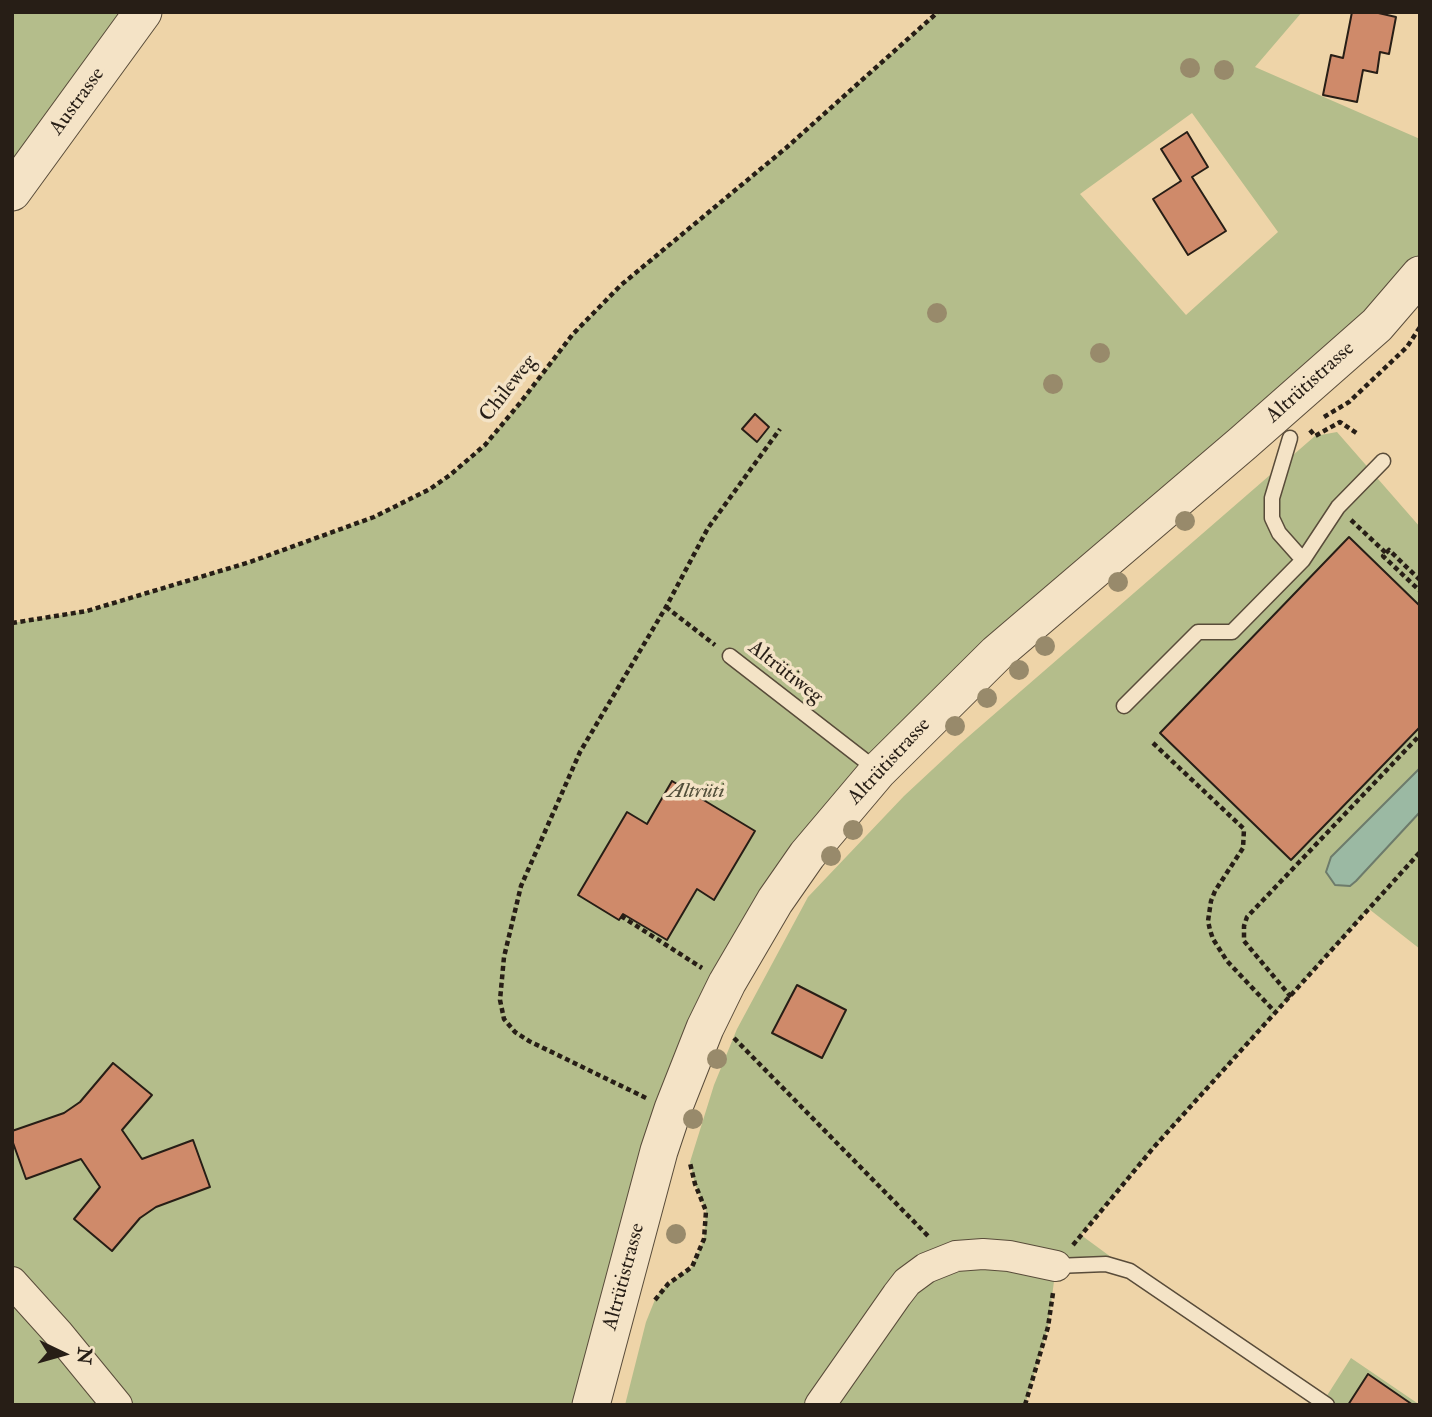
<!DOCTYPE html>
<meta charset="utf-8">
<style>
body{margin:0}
#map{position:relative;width:1432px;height:1417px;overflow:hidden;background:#eed4a8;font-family:"IM FELL Double Pica",serif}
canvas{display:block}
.frame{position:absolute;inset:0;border:14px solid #271e16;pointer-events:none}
.north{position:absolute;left:28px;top:1319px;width:70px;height:70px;-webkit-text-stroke:5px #f4e3c6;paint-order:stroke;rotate:95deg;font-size:19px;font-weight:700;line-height:28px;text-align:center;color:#271e16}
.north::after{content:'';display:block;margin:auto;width:24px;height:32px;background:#271e16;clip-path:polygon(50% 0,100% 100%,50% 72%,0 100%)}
</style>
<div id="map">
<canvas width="1432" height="1417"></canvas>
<div class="frame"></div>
<div class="north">N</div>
</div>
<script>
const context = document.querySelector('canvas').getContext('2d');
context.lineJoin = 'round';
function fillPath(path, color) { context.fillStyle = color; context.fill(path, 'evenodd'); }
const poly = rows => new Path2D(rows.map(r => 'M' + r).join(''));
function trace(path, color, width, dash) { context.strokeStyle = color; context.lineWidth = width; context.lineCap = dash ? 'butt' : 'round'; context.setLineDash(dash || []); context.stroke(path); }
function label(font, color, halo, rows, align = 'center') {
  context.font = font + ' "IM FELL Double Pica",serif'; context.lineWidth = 7; context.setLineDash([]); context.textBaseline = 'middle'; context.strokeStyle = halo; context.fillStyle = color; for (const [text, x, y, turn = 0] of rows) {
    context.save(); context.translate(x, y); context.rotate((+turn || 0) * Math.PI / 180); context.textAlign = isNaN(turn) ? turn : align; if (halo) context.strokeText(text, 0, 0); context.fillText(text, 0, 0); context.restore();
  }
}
fillPath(poly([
 [12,12,143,12,12,192],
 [938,12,1302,12,1255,67,1420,139,1420,275,931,718,727,983,591,1405,12,1405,12,623,87,611,250,562,374,517,430,489,450,475,485,445,520,403,573,334,621,285,786,148],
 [1192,113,1278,232,1186,315,1080,194],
 [1337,432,1420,527,1420,606,1160,733,1291,860,1420,727,1420,949,1369,909,1154,1147,1081,1235,1130,1271,1056,1266,1048,1327,1025,1405,625,1405,646,1322,656,1297,668,1284,692,1267,704,1239,706,1211,695,1184,690,1162,714,1085,737,1029,808,897,904,796,961,743,1315,436],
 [1351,1358,1420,1405,1321,1405]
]), '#b4bd8b');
const water = poly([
 [1420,768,1420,812,1356,881,1350,886,1335,885,1326,872,1331,857,1420,768]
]);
fillPath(water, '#9bb9a3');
trace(water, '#6d7b6b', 2);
const building = poly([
 [1352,12,1374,12,1396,17,1389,54,1380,52,1377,73,1363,70,1357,102,1323,95,1331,55,1343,58,1352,12],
 [1187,132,1208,167,1192,177,1226,231,1188,255,1153,199,1181,181,1161,149,1187,132],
 [755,414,769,427,757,442,742,429,755,414],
 [1349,537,1420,606,1420,727,1291,860,1160,733,1349,537],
 [672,781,755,831,714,900,697,889,667,940,623,914,619,920,578,895,627,812,647,824,672,781],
 [797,985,846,1010,822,1058,772,1033,797,985],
 [113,1063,152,1095,122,1130,142,1159,193,1140,210,1187,156,1207,140,1218,112,1251,74,1219,100,1187,81,1159,26,1179,12,1140,12,1131,64,1113,80,1102,113,1063],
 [1368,1374,1413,1405,1348,1405,1368,1374]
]);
fillPath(building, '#cf8a6a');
trace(building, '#271e16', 2);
const service = poly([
 [1290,438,1272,498,1272,518,1279,533,1303,560],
 [730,656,877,770],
 [1124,706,1198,632,1232,632,1303,560,1338,507,1383,461],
 [1056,1266,1106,1264,1130,1271,1327,1405]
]);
const minor = poly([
 [12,1282,58,1333,117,1405],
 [820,1405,897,1295,907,1282,926,1268,956,1256,983,1254,1009,1256,1056,1266]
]);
const tertiary = poly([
 [12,192,143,12],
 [591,1405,659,1151,673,1109,705,1028,727,983,775,901,807,855,878,771,997,653,1243,443,1377,325,1420,275]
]);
trace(service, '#594c3a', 17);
trace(minor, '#594c3a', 32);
trace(tertiary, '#594c3a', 39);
trace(poly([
 [1324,417,1349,402,1407,347,1420,327],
 [1310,430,1315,436,1340,422,1358,434],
 [1351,520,1386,553,1383,556,1420,591],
 [1386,553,1389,550,1420,580],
 [666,607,715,645],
 [12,623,87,611,250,562,374,517,430,489,450,475,485,445,520,403,573,334,621,285,786,148,938,12],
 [1153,743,1244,829,1243,848,1215,891,1211,901,1208,921,1210,930,1213,939,1227,961,1276,1013],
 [621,916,702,968],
 [1291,997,1244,941,1244,926,1247,917,1420,735],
 [734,1038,929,1237],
 [646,1098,529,1041,515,1032,504,1019,500,1000,504,957,521,886,580,752,666,607,708,528,780,429],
 [1073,1245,1154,1147,1420,852],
 [655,1300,668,1284,692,1267,704,1239,706,1211,695,1184,690,1163],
 [1025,1405,1048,1327,1053,1293]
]), '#271e16', 4.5, [5, 3.5]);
trace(service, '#f4e3c6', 14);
trace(minor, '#f4e3c6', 30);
trace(tertiary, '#f4e3c6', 37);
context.fillStyle = '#988a6b';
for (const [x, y] of [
 [1190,68],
 [1224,70],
 [937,313],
 [1100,353],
 [1053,384],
 [1185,521],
 [1118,582],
 [1045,646],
 [1019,670],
 [987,698],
 [955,726],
 [853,830],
 [831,856],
 [717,1059],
 [693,1119],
 [676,1234]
]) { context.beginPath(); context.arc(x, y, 10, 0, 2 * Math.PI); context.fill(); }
label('21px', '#271e16', '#f4e3c6', [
 ["Austrasse",78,102,-54],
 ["Altrütistrasse",1311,383,-42],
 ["Chileweg",509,389,-52],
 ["Altrütiweg",785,673,38],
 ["Altrütistrasse",890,762,-47],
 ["Altrütistrasse",625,1277,-75]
]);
label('italic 21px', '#514e39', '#f4e3c6', [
 ["Altrüti",696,792]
]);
</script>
